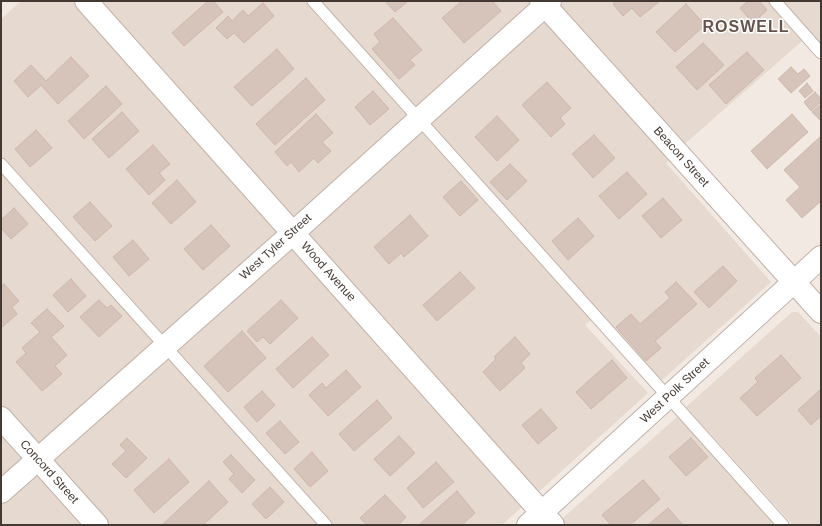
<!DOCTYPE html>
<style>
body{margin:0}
#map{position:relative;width:822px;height:526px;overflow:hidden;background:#f2e9e2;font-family:Helvetica,sans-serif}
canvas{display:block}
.frame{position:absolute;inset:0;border:2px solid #433832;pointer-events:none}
</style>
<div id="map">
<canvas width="822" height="526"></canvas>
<div class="frame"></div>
</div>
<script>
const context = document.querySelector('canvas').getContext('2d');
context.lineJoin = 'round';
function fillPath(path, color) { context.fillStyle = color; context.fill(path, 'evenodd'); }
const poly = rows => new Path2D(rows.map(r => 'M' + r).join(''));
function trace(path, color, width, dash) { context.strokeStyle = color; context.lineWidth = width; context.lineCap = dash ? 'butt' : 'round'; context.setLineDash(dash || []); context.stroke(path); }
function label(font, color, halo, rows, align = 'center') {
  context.font = font + ' Helvetica,sans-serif'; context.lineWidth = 3; context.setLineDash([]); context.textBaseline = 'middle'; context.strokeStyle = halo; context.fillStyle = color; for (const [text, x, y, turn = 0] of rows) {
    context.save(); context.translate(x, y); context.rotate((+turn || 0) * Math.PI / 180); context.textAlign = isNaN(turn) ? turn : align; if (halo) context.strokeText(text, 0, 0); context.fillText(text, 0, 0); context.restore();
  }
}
fillPath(poly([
 [21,1,821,1,821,45,810,34,687,142,666,163,771,282,661,381,599,313,585,325,648,393,502,525,1,525,1,19],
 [792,312,798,312,821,337,821,525,793,525,686,407],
 [678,416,774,525,555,525]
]), '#e6d9cf');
const building = poly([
 [208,1,213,1,223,12,184,46,172,33,208,1],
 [385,1,408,1,395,12,385,1],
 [462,1,492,1,501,11,464,43,442,18,462,1],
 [616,1,660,1,640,17,632,8,623,16,613,4,616,1],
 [748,1,759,1,767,10,753,23,740,8,748,1],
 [263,3,274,16,244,43,234,33,227,39,216,28,228,16,232,21,243,10,248,16,263,3],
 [686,4,705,25,675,52,656,32,686,4],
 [393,18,422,50,410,60,415,65,399,79,372,49,380,42,374,34,393,18],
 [703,43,724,65,697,90,676,67,703,43],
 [277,49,294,69,252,106,234,87,277,49],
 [747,52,764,70,726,104,709,85,747,52],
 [71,57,89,76,58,104,41,85,28,97,14,81,31,65,46,81,71,57],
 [791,67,798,74,804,69,810,76,791,93,778,79,791,67],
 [306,78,325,100,275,145,256,124,306,78],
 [547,82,571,108,560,118,565,124,551,137,522,105,547,82],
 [807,83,813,91,805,98,799,91,807,83],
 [106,86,122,104,84,139,68,121,106,86],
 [373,91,389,109,370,125,355,107,373,91],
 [815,92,821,99,821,102,811,111,804,102,815,92],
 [821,104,821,119,820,120,812,112,821,104],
 [122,112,139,131,109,158,92,139,122,112],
 [316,114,333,133,322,142,331,151,318,163,314,158,299,172,291,162,287,166,275,152,316,114],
 [792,114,808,132,767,169,751,151,792,114],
 [497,116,519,140,497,161,475,137,497,116],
 [36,130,52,148,30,167,15,149,36,130],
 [594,135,615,158,593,178,572,154,594,135],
 [821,136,821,201,802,218,786,200,800,187,784,170,821,136],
 [153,145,170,164,159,173,165,180,149,195,126,169,153,145],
 [510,164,527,181,507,200,490,182,510,164],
 [627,172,647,194,619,219,599,196,627,172],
 [177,180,196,202,171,224,152,203,177,180],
 [461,181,478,200,460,216,443,197,461,181],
 [663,198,682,220,661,238,642,216,663,198],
 [90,202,112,226,95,241,73,217,90,202],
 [14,208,28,224,11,239,1,228,1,220,14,208],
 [410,215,428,236,404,257,401,253,389,264,374,247,410,215],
 [578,218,594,236,568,260,552,241,578,218],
 [211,225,230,246,203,270,184,249,211,225],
 [133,240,149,259,129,276,113,257,133,240],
 [723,266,737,281,709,308,694,292,723,266],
 [460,272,475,288,437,321,423,305,460,272],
 [71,279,86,296,68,312,53,295,71,279],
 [676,282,697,304,655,341,661,348,646,361,616,327,631,314,640,324,670,298,665,292,676,282],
 [4,284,19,301,12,307,17,314,1,328,1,286,4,284],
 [99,300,107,308,111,305,122,316,99,337,80,317,99,300],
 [281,300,298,318,270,344,263,337,257,342,247,331,281,300],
 [47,309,64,326,51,337,67,355,55,366,62,374,42,391,16,362,26,353,22,348,40,332,31,323,47,309],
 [242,331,266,358,228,392,204,366,242,331],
 [312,337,329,355,293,388,276,369,312,337],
 [515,337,530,354,521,363,525,368,500,391,483,372,496,359,494,357,515,337],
 [781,355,801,378,757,416,740,398,758,382,755,378,781,355],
 [612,360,627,378,591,409,576,392,612,360],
 [346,370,361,387,328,416,309,395,322,383,326,388,346,370],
 [821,389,821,416,811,425,798,410,821,389],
 [262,391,275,405,257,422,244,407,262,391],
 [377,400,392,418,354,451,339,434,377,400],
 [541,409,557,428,538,444,522,425,541,409],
 [280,421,299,442,285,454,266,433,280,421],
 [399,436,415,453,390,476,374,459,399,436],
 [127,438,147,458,126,478,112,464,126,451,120,445,127,438],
 [691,438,708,457,686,476,669,457,691,438],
 [312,452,328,471,310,487,294,469,312,452],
 [231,455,255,480,242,493,229,479,234,474,223,462,231,455],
 [169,459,189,482,154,513,134,490,169,459],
 [436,462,454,482,423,508,407,488,436,462],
 [643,480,660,499,630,525,611,525,602,515,643,480],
 [209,481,228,502,203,525,162,525,209,481],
 [270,487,284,502,266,519,252,504,270,487],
 [457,491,475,513,462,525,419,525,457,491],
 [385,495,406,517,398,525,367,525,360,518,385,495],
 [668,508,683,525,648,525,668,508]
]);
fillPath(building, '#d6c4ba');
trace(building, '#ceb7aa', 1);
const lane = poly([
 [313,1,783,525],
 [775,1,821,53],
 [1,164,326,525]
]);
const street = poly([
 [86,1,553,525],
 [541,1,821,312],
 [1,418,97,525],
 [1,492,293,233,550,1],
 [528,525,821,257]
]);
trace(lane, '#c0b1a7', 13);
trace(street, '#c0b1a7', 24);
trace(lane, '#fff', 11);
trace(street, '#fff', 22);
label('12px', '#433832', '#fff', [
 ["Beacon Street",681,157,48],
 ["West Tyler Street",276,247,-42],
 ["Wood Avenue",328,272,48],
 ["West Polk Street",675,391,-43],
 ["Concord Street",49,472,48]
]);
context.letterSpacing = '1px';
label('bold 16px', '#665349', '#fff', [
 ["ROSWELL",746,28]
]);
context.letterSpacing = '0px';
</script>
